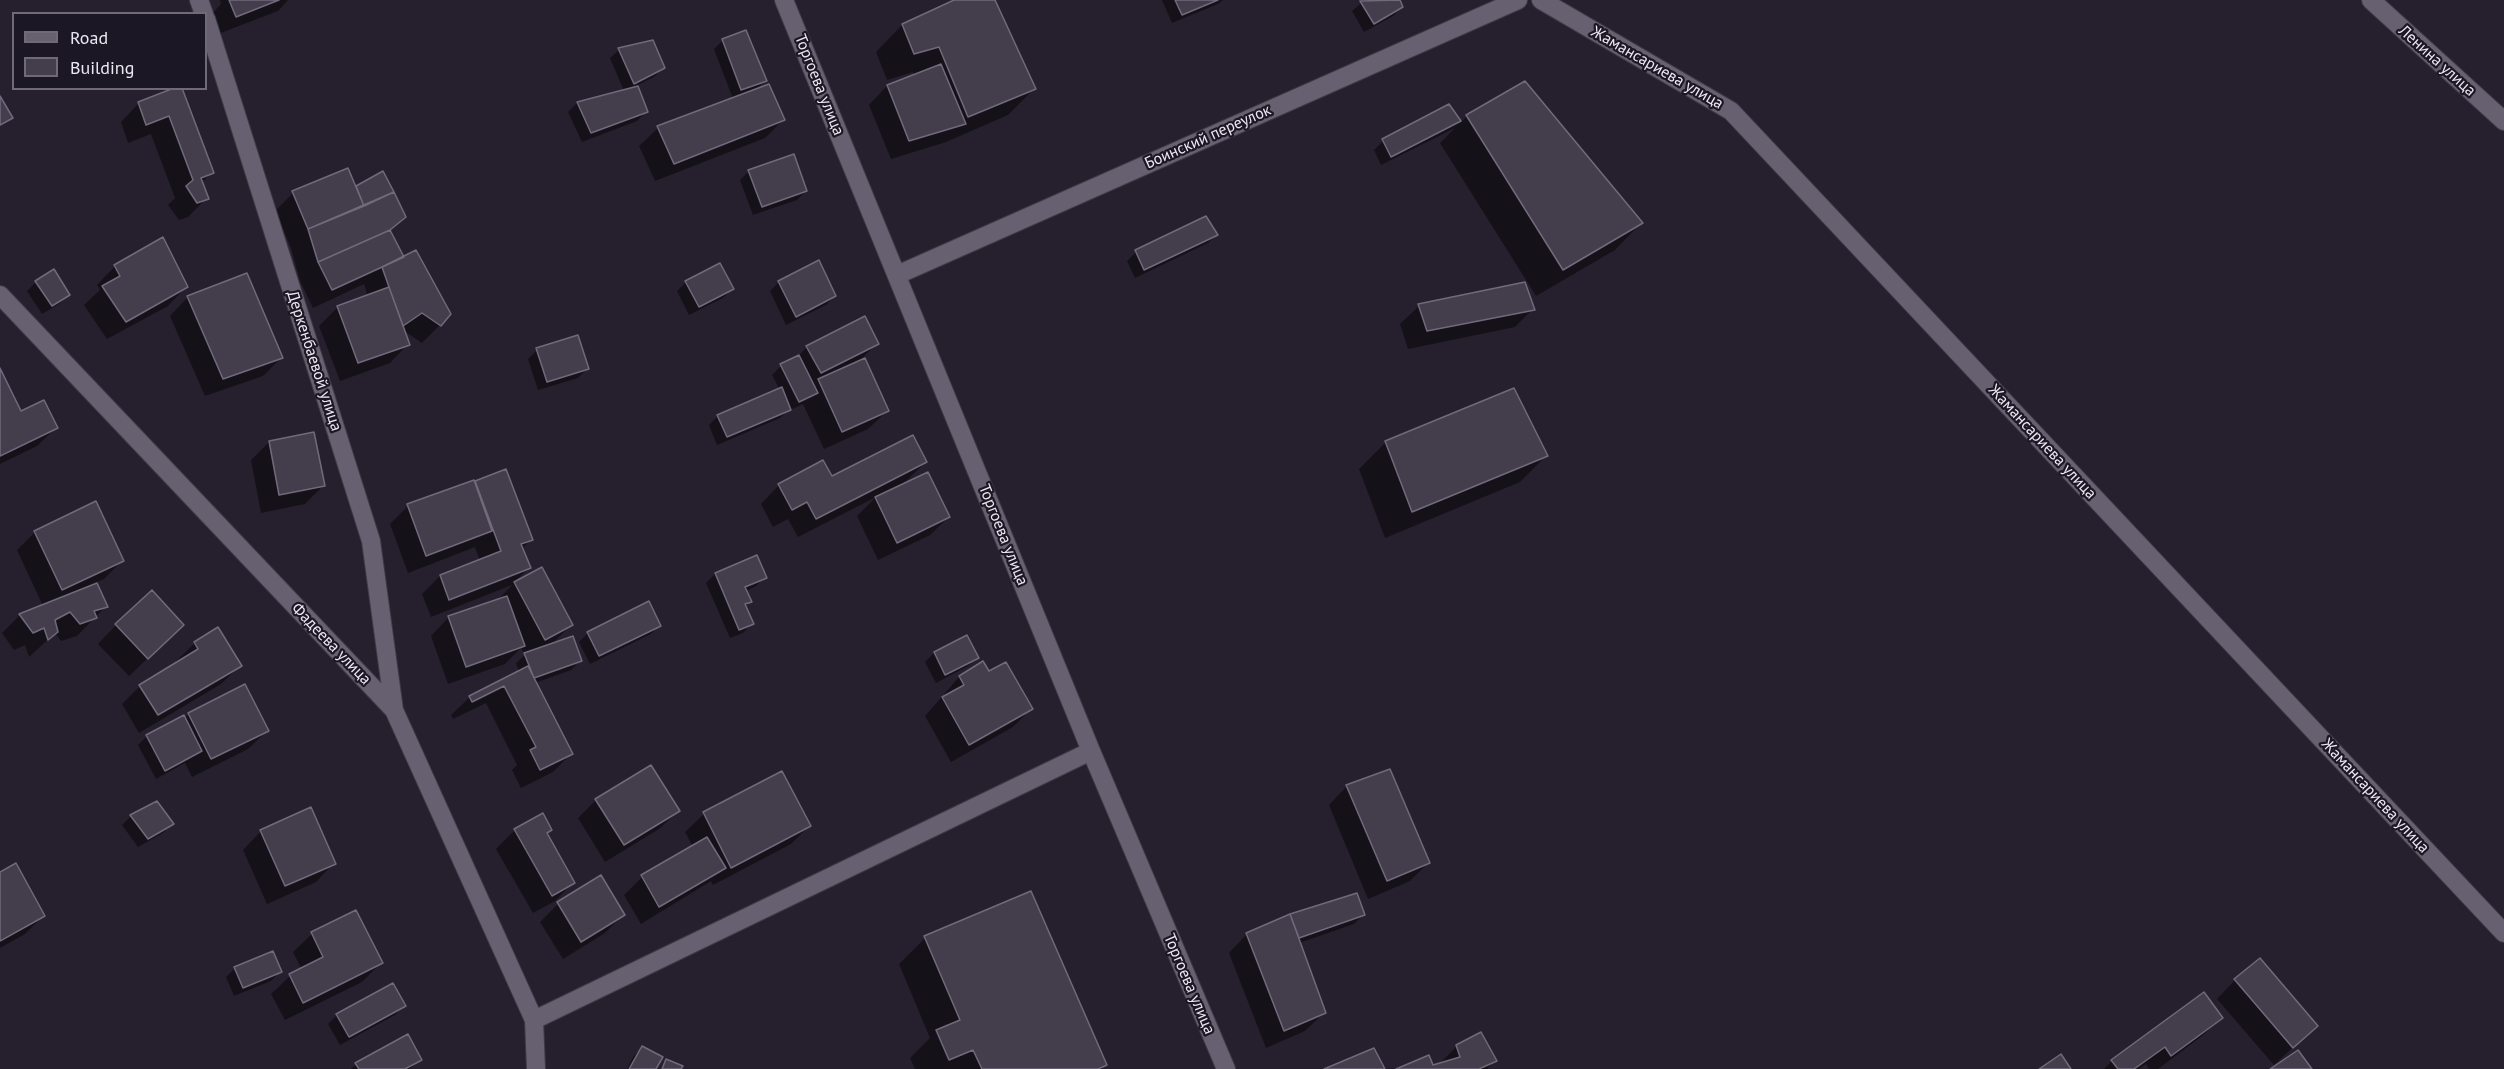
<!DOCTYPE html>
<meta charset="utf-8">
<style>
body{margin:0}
#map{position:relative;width:2504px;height:1069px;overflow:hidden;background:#26202e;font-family:"PT Sans",sans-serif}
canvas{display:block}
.legend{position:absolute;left:12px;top:12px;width:195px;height:78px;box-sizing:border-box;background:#1c1724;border:2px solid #6f6b76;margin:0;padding:8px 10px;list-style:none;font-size:18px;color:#ece8f2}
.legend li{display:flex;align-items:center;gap:12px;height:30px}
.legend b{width:30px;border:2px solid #6f6b76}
</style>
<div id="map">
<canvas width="2504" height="1069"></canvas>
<ul class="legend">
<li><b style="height:8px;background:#666070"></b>Road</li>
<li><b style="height:16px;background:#433d4c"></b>Building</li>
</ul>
</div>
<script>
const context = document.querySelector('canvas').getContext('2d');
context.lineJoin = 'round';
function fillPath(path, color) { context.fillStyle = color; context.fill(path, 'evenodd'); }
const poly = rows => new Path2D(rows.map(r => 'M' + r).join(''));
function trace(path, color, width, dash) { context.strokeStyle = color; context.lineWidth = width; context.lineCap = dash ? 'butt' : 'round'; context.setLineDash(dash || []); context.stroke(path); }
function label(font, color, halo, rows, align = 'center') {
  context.font = font + ' "PT Sans",sans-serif'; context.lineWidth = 4.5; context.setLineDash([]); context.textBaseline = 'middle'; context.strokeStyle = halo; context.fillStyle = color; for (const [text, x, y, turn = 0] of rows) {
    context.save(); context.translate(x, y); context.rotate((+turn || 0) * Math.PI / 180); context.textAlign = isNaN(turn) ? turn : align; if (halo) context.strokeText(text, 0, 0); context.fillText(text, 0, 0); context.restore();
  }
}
fillPath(poly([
 [220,0,288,0,278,11,218,34,210,16,221,4],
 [957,0,993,0,1034,89,1008,115,946,142,891,159,869,105,887,86,914,76,913,72,887,80,876,52,902,25],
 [1162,0,1223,0,1218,4,1172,23],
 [1365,0,1398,0,1402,7,1393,16,1364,32,1352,11],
 [723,40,765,81,754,91,783,120,765,138,655,181,639,146,658,128,733,99,714,49],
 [619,50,663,68,654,77,636,86,646,112,637,121,582,142,568,112,577,103,624,91,610,58],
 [1525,83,1641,223,1615,250,1536,296,1440,143,1455,128,1381,165,1374,150,1383,141,1448,106,1460,123,1467,116],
 [178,88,212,172,201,183,207,198,188,217,179,220,168,205,175,198,151,134,128,143,121,122,139,103],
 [749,171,806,191,797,200,753,215,740,180],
 [383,173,404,217,389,231,440,325,422,343,404,331,408,344,390,363,340,381,319,326,338,307,368,297,364,284,313,308,300,281,291,248,275,211,293,193,355,188],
 [1217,234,1208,243,1135,278,1127,261,1136,252],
 [115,266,186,287,168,306,107,339,84,305,100,290,97,285],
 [36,282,68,295,59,304,42,314,27,291],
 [686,282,732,289,723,298,689,315,677,291],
 [779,282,835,296,826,305,786,325,770,291],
 [188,297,281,358,263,376,205,396,170,316],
 [1419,306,1533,309,1515,327,1408,349,1400,324],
 [877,343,858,363,887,411,868,429,824,449,803,404,788,411,780,418,717,445,709,425,718,416,780,390,772,375,781,366,796,358,807,347],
 [537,350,587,369,578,378,538,390,528,359],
 [0,371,20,413,56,428,37,446,0,464],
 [269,442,323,486,305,504,261,513,251,460],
 [1386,442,1546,456,1520,482,1385,538,1359,469],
 [926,462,903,484,949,517,930,535,878,560,857,516,876,497,798,537,788,519,773,527,761,504,779,485],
 [505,471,531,539,522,549,529,568,514,582,542,569,571,625,550,646,580,661,571,670,535,683,571,754,553,772,521,788,512,770,517,765,486,703,453,719,451,715,470,697,519,672,516,663,525,655,521,648,505,664,448,684,431,636,449,617,497,601,512,585,431,617,422,594,440,576,480,561,475,547,408,573,390,524,408,506],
 [35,532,122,561,104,579,95,583,106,606,77,636,61,641,55,633,29,657,25,645,14,650,2,633,20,615,43,606,17,550],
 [756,557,765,577,756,586,746,591,750,601,745,607,752,623,743,633,730,638,706,583,715,574],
 [116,625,164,643,129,676,98,644],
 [660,625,651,634,590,664,579,642,588,633],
 [195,643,240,666,221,684,139,733,122,704,140,686,177,663,176,661],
 [934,653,977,657,968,666,936,683,925,662],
 [988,673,1031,709,1013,727,951,762,925,716,959,677],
 [245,687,267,731,248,749,192,777,185,763,156,779,138,745,147,736,184,719,188,715],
 [782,773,809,826,791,844,713,885,711,881,641,924,624,895,642,877,693,847,685,832,704,814],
 [1347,786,1428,863,1410,881,1368,899,1329,805],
 [596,800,678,811,659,829,605,862,578,818],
 [131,816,172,824,163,833,138,847,122,825],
 [515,830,551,830,546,834,573,883,555,901,533,913,496,849],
 [261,831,334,863,316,882,267,904,243,850],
 [0,874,43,916,25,934,0,948],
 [558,904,623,915,605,933,563,959,540,922],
 [355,912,381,963,362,982,285,1020,271,994,290,976,302,970,293,952,312,934],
 [1291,915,1363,915,1354,924,1299,943,1324,1013,1305,1031,1266,1048,1229,953,1247,934],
 [925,938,1105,1065,1101,1069,915,1069,910,1058,930,1038,899,964],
 [235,968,280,972,271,981,234,996,226,977],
 [2235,980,2316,1026,2274,1065,2217,999],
 [404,1006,395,1015,340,1045,328,1024,337,1015],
 [2221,1018,2202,1036,2158,1069,2149,1069,2146,1064,2139,1069,2104,1069,2112,1061],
 [1457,1046,1495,1061,1487,1069,1400,1069,1438,1065],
 [642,1048,654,1069,627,1069,633,1057],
 [420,1060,410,1069,351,1069,356,1064]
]), '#0007');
const building = poly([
 [229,0,279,0,236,17,229,0],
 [954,0,995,0,1036,89,968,117,939,47,914,54,902,24,954,0],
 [1175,0,1218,0,1182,15,1175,0],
 [1400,0,1403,7,1374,24,1360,1,1400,0],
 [746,30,767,81,741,90,722,39,746,30],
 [653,40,665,68,634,84,618,48,653,40],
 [941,64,966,124,909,141,887,85,941,64],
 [1525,81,1643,223,1563,270,1466,115,1525,81],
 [769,84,785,120,674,164,657,126,769,84],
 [638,86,648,112,591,133,577,102,638,86],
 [174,88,182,88,214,173,201,178,209,199,197,203,186,186,193,180,169,116,146,125,138,102,174,88],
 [0,96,13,118,0,125,0,96],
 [1449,104,1461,121,1391,157,1382,139,1449,104],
 [794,154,807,191,762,207,748,170,794,154],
 [348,168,364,206,308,229,292,191,348,168],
 [383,171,394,192,364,206,356,186,383,171],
 [394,192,406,217,390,230,318,262,308,229,394,192],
 [1206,216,1218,235,1144,270,1135,250,1206,216],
 [390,230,404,257,332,290,318,262,390,230],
 [163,237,188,287,126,322,102,286,120,276,114,265,163,237],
 [416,250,451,314,441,326,422,313,403,326,389,287,382,267,416,250],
 [819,260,836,296,796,317,778,281,819,260],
 [720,263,734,289,699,307,685,281,720,263],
 [54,269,70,295,52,306,35,281,54,269],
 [247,273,283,358,223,379,187,296,247,273],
 [1525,282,1535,310,1427,331,1418,304,1525,282],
 [389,287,410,345,358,363,337,306,389,287],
 [865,316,879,344,821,373,806,346,865,316],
 [578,335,589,369,547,382,536,348,578,335],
 [799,355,818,393,799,402,780,364,799,355],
 [865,358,889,411,842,432,818,379,865,358],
 [0,368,21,411,44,400,58,428,0,456,0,368],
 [782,387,791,410,727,437,717,415,782,387],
 [1514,388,1548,456,1412,512,1385,441,1514,388],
 [314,432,325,486,279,495,269,441,314,432],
 [913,435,927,462,816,519,807,502,792,510,778,484,823,460,832,476,913,435],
 [506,469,533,540,521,544,531,568,449,600,440,575,501,551,475,481,506,469],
 [928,472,950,517,897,543,875,497,928,472],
 [474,480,492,531,426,556,407,504,474,480],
 [96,501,124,561,62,590,34,531,96,501],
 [757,555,767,578,745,587,752,602,745,604,754,624,739,630,715,573,757,555],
 [542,567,573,625,545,640,514,582,542,567],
 [97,583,108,607,94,611,97,618,80,624,70,612,55,620,58,632,48,640,44,628,33,633,19,614,97,583],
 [152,590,184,625,148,659,115,624,152,590],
 [507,596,525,646,466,667,448,616,507,596],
 [649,601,661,626,599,656,587,632,649,601],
 [218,627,242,666,158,715,139,685,198,649,194,642,218,627],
 [967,635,979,658,945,675,934,652,967,635],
 [573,636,582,661,534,678,524,653,573,636],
 [983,661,989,671,1006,662,1033,709,969,745,942,697,964,685,959,676,983,661],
 [528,666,573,754,540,770,530,750,536,747,504,686,472,702,469,696,528,666],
 [245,684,269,731,211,759,188,713,245,684],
 [184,715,202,751,165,771,146,735,184,715],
 [651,765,680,811,624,845,595,799,651,765],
 [1390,769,1430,863,1387,881,1346,785,1390,769],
 [782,771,811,826,731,868,703,812,782,771],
 [157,801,174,824,148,839,130,815,157,801],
 [311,807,336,864,285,886,260,830,311,807],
 [543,813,552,830,547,833,575,883,552,896,514,829,543,813],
 [707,837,726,868,659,907,641,875,707,837],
 [16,863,45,916,0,941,0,872,16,863],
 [601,875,625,915,581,942,557,902,601,875],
 [1031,891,1107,1065,1098,1069,982,1069,973,1050,949,1060,936,1030,960,1020,924,936,1031,891],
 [1357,893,1365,915,1299,938,1290,914,1357,893],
 [356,910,383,963,303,1003,289,974,323,957,311,932,356,910],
 [1290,914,1326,1013,1284,1031,1246,933,1290,914],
 [273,951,282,972,243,988,234,967,273,951],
 [2260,958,2318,1026,2293,1048,2234,979,2260,958],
 [393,983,406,1006,349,1037,336,1014,393,983],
 [2204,992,2223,1018,2171,1056,2165,1047,2134,1069,2118,1069,2111,1060,2204,992],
 [1481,1032,1497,1061,1479,1069,1396,1069,1429,1055,1433,1065,1460,1057,1456,1045,1481,1032],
 [408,1034,422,1060,405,1069,359,1069,355,1063,408,1034],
 [642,1046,663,1057,656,1069,629,1069,642,1046],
 [1374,1048,1385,1069,1324,1069,1374,1048],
 [2298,1050,2312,1069,2270,1069,2298,1050],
 [2061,1054,2071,1069,2039,1069,2061,1054],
 [666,1059,683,1066,681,1069,662,1069,666,1059]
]);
fillPath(building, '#433d4c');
trace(building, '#716a7c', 1.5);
const minor = poly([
 [199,0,204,14],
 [784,0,1091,751,1226,1069],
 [1541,0,1731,111,2504,933],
 [2371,0,2504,121],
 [206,19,371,541,394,710],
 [897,275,1518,0],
 [0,295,394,710,534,1020,536,1069],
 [534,1020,1091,751]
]);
trace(minor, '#403a46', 20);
trace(minor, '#666070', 18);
label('16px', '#ece8f2', '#1c1724', [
 ["Ленина улица",2437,61,42],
 ["Жамансариева улица",1657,68,30],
 ["Торгоева улица",819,85,68],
 ["Боинский переулок",1208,137,-24],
 ["Деркенбаевой улица",314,361,72],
 ["Жамансариева улица",2042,442,47],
 ["Торгоева улица",1003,535,68],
 ["Фадеева улица",331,644,46],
 ["Жамансариева улица",2375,796,47],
 ["Торгоева улица",1189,984,67]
]);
</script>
